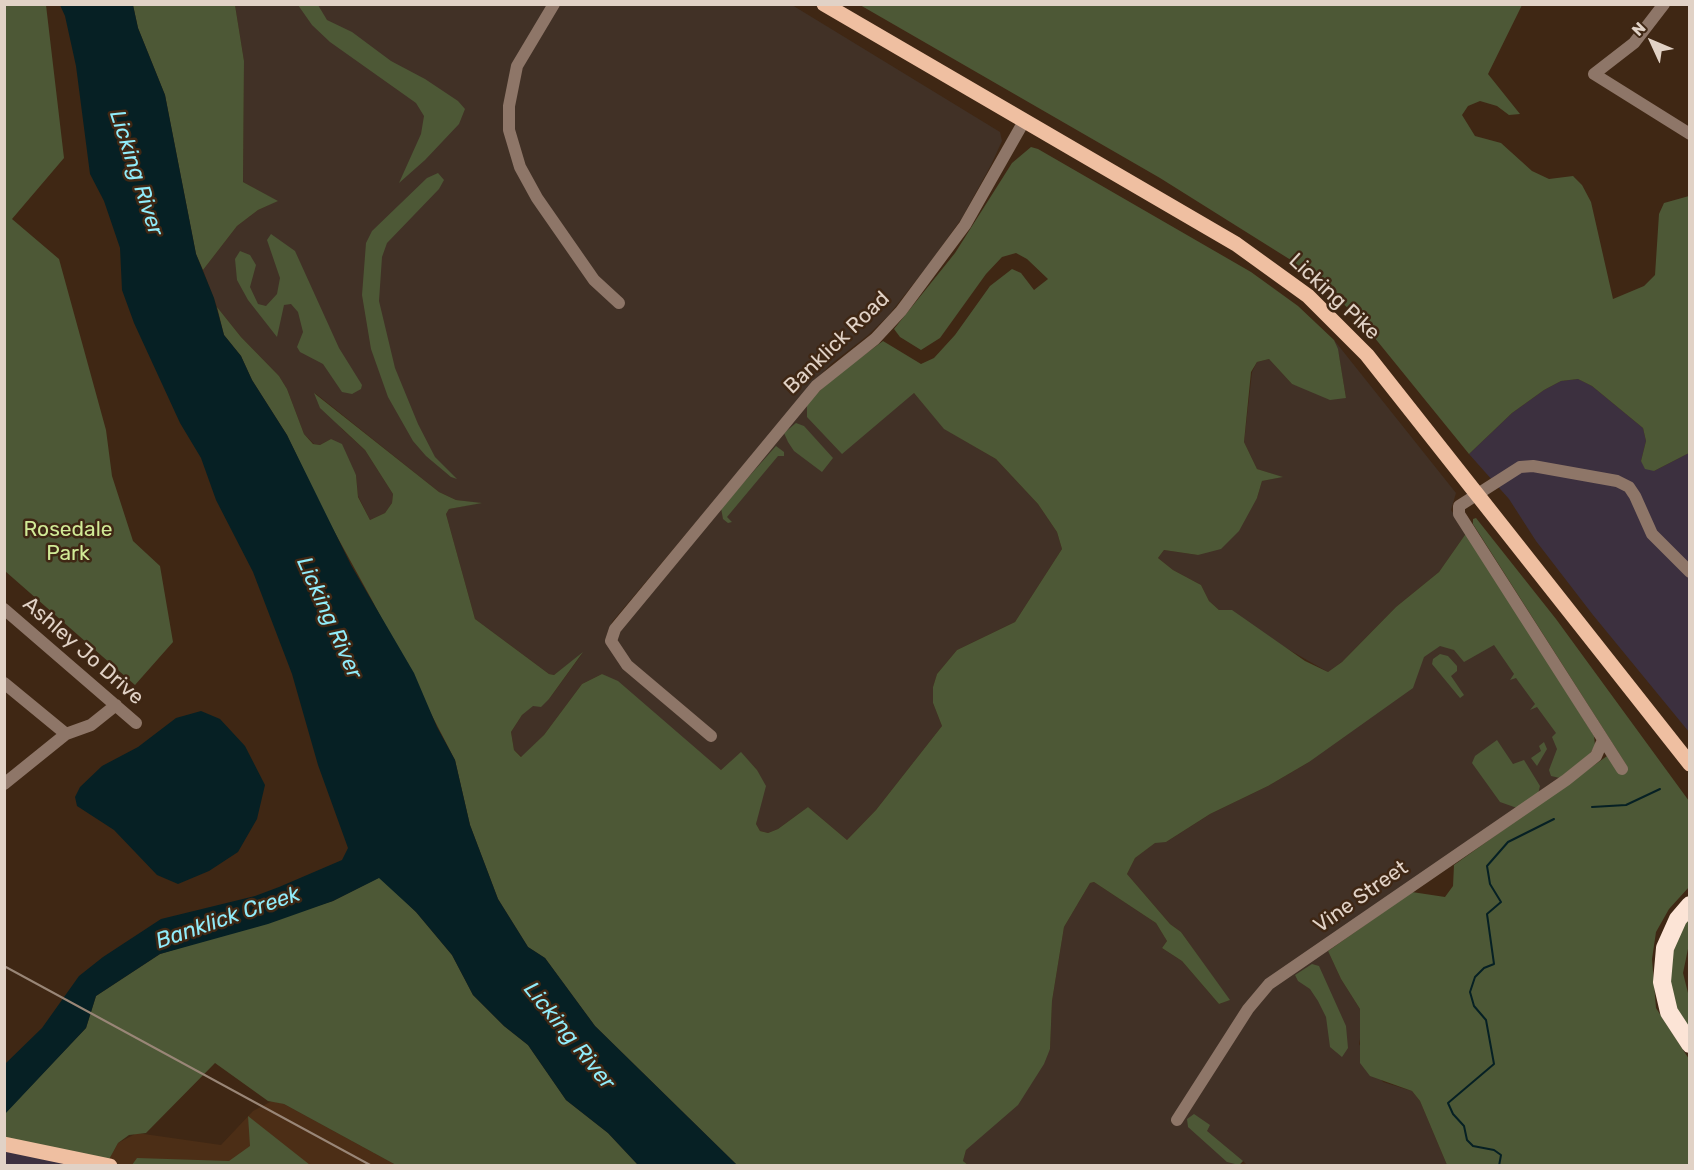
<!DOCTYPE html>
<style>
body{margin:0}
#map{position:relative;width:1694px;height:1170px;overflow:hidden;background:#3f2714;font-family:Rubik,sans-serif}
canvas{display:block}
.frame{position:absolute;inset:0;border:6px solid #e1d2c6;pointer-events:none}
.north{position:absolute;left:1622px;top:12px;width:60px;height:60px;-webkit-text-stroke:4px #3f2714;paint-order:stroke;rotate:314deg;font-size:16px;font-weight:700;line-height:24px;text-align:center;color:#e1d2c6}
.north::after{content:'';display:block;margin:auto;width:21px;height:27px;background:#e1d2c6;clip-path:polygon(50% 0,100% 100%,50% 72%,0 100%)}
</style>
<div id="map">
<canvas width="1694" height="1170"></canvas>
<div class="frame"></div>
<div class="north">N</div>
</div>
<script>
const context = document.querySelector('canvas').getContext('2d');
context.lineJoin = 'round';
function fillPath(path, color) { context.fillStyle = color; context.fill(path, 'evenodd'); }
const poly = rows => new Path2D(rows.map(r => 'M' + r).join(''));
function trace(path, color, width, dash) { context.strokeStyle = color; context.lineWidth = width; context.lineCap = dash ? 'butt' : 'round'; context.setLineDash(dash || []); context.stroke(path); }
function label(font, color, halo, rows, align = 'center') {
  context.font = font + ' Rubik,sans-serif'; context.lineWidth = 5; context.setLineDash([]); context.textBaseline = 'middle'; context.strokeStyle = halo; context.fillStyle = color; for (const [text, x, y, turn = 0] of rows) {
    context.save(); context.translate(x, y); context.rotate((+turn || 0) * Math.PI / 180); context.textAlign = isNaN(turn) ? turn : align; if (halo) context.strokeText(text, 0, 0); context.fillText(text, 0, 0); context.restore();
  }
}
fillPath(poly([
 [1578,379,1592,386,1643,428,1646,441,1641,461,1654,471,1689,453,1689,732,1593,615,1536,541,1509,499,1469,454,1512,413,1544,390,1561,381],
 [4,1144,106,1166,5,1165]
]), '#3c303f');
fillPath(poly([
 [235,5,792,5,1000,132,1002,141,991,165,962,218,929,264,888,316,867,336,831,364,812,384,612,622,609,633,812,397,914,393,945,429,996,459,1038,504,1057,532,1062,549,1015,622,957,650,937,674,933,687,933,703,942,726,876,810,847,840,808,807,778,829,768,833,760,831,756,824,759,808,757,770,741,753,721,770,602,674,582,684,544,735,522,757,514,750,511,732,522,715,533,705,549,699,582,654,554,675,549,674,475,619,446,514,449,509,479,503,456,500,439,492,315,393,342,429,365,450,393,494,392,503,385,513,370,520,358,496,356,475,331,439,320,445,314,444,304,434,287,389,279,376,241,337,217,307,203,270,237,226,258,210,277,201,243,182,244,61],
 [1334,340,1456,493,1451,510,1467,532,1439,572,1396,607,1342,662,1328,672,1219,610,1209,601,1201,585,1173,570,1158,558,1164,550,1198,555,1257,498,1262,481,1282,477,1257,469,1244,442,1252,372,1257,362,1269,359,1292,384,1346,398,1339,356],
 [1446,577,1584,760,1324,942,1341,979,1360,1009,1362,1028,1359,1044,1383,1082,1412,1091,1420,1101,1447,1165,1248,1166,1243,1161,1239,1166,968,1165,963,1161,966,1150,1050,1049,1052,1001,1064,927,1090,883,1094,882,1156,923,1167,941,1162,948,1182,961,1219,1004,1229,1000,1181,932,1170,924,1127,874,1135,858,1156,842,1166,842,1210,814,1268,786,1309,762]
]), '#413126');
fillPath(poly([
 [272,1101,284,1104,396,1165,106,1165,118,1143,137,1133,221,1145,253,1111]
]), '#4c2e16');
fillPath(poly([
 [5,4,46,5,64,158,12,219,59,259,106,430,112,476,133,541,160,566,173,642,135,685,5,571],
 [133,5,235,5,244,61,243,182,278,201,258,210,237,226,203,270,196,254,165,95,138,28],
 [298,5,318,5,327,20,352,32,391,61,425,79,458,101,465,109,459,124,425,160,399,183,421,134,424,116,416,103,330,42,312,25],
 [860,5,1522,5,1488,74,1520,114,1509,115,1497,106,1480,101,1468,106,1462,115,1475,136,1501,143,1532,171,1549,179,1573,176,1582,185,1591,202,1613,299,1644,286,1655,275,1659,214,1664,203,1689,196,1689,453,1654,471,1645,469,1641,461,1646,441,1643,428,1592,386,1578,379,1561,381,1544,390,1512,413,1469,454,1361,321,1327,288,1294,262,1160,178],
 [1031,147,1038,149,1251,272,1298,306,1334,340,1338,349,1346,398,1330,400,1292,384,1269,359,1257,362,1251,372,1244,442,1257,469,1283,477,1262,481,1257,498,1239,531,1221,549,1198,555,1164,550,1158,558,1173,570,1201,585,1209,601,1219,610,1232,610,1305,661,1328,672,1342,662,1396,607,1439,572,1467,532,1594,736,1595,745,1590,754,1560,778,1551,776,1549,770,1557,749,1552,737,1556,733,1537,707,1530,710,1535,704,1516,678,1510,680,1514,674,1494,645,1464,662,1454,650,1440,646,1424,657,1413,688,1309,762,1268,786,1210,814,1166,842,1155,843,1135,858,1127,874,1170,924,1181,932,1230,1000,1219,1004,1182,961,1162,948,1167,941,1156,923,1094,882,1090,883,1064,927,1052,1001,1050,1049,1044,1064,1018,1105,966,1150,963,1161,968,1165,999,1165,737,1165,595,1026,545,958,528,947,498,899,470,825,455,760,373,602,323,511,287,435,252,380,241,356,224,335,217,307,241,337,279,376,287,389,304,434,313,444,320,445,331,439,342,444,356,475,358,497,370,520,385,513,392,503,393,494,365,450,320,408,314,393,439,492,456,500,482,503,449,509,446,514,475,619,549,674,554,675,583,652,549,699,541,707,533,706,522,715,511,732,514,750,521,757,544,735,582,684,602,674,618,681,721,770,741,752,757,770,766,786,756,824,760,831,768,833,778,829,808,807,847,840,876,810,942,726,933,703,933,687,937,674,957,650,1015,622,1062,549,1057,532,1038,504,996,459,944,429,914,393,842,454,807,417,807,403,833,378,883,341,921,364,934,358,955,335,990,286,1012,269,1021,273,1034,290,1048,279,1027,259,1016,253,1002,257,986,274,940,338,921,350,900,337,894,329,955,253,1012,163],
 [438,173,444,180,439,189,387,243,382,257,379,301,395,368,418,424,435,457,457,479,451,477,426,456,413,441,388,397,371,349,362,295,366,243,372,231,427,178],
 [271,234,295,251,339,348,362,385,361,389,352,394,342,392,323,364,300,352,297,347,303,332,298,312,291,304,284,305,277,337,248,300,237,280,235,259,240,251,250,255,256,265,250,287,258,304,266,306,277,294,280,278,267,240],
 [796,423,804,426,833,458,822,472,794,451,788,442,784,433],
 [776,446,784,452,784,456,778,456,727,517,732,522,728,523,723,519,721,508],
 [1476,518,1556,619,1689,801,1689,887,1669,909,1656,932,1652,959,1656,1008,1689,1059,1689,1165,1447,1165,1420,1101,1412,1091,1370,1076,1360,1063,1360,1009,1341,979,1328,951,1412,892,1445,897,1453,886,1454,865,1607,756,1619,772,1627,766,1473,524,1473,519],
 [1440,654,1448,656,1457,666,1457,671,1451,676,1464,695,1460,698,1432,664,1433,659],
 [1497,740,1513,764,1524,760,1540,786,1538,794,1517,808,1500,802,1472,763,1475,756],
 [1544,742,1547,749,1537,766,1531,758,1541,751,1539,746],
 [380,877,416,912,452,955,473,995,504,1026,528,1045,566,1100,608,1133,638,1165,396,1165,284,1104,268,1101,215,1063,146,1133,129,1135,118,1143,106,1165,5,1139,4,1114,86,1028,96,996,160,954,333,901],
 [1689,912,1689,944,1683,973,1689,997,1689,1034,1671,1001,1668,956],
 [1312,964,1319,966,1346,1026,1348,1048,1342,1057,1330,1047,1326,1017,1318,1001,1310,989,1298,981,1295,975],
 [1194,1114,1210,1125,1207,1131,1243,1161,1239,1165,1227,1162,1188,1127,1187,1119],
 [248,1116,310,1165,132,1165,137,1158,229,1161,250,1146]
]), '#4d5836');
fillPath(poly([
 [60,5,133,5,138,28,165,95,196,254,214,298,224,335,241,356,252,380,287,435,351,565,414,673,437,727,455,760,470,825,498,899,528,947,545,958,595,1026,737,1165,638,1165,608,1133,566,1100,528,1045,504,1026,473,995,452,955,416,912,379,878,333,901,268,924,160,954,96,996,86,1028,5,1114,5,1064,42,1028,79,976,103,957,161,919,255,896,279,887,342,860,348,848,318,765,292,674,253,572,216,500,201,458,180,423,134,323,122,290,120,248,104,201,90,174,76,66,65,16],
 [201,711,220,719,245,746,265,785,257,819,238,852,209,871,178,884,157,875,114,830,77,806,75,797,80,787,102,766,138,747,176,718]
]), '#062024');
trace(poly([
 [1592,807,1626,805,1660,789],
 [1499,1166,1501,1155,1494,1150,1473,1146,1467,1140,1464,1126,1453,1114,1448,1103,1494,1064,1486,1020,1474,1006,1470,992,1475,977,1484,968,1494,964,1487,914,1501,902,1490,884,1487,866,1508,842,1554,819]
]), '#062024', 2);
trace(poly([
 [554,4,517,66,509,106,509,130,520,167,537,198,594,280,619,303],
 [1664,4,1634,43,1594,74,1690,134],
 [4,609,136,723],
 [4,683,66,734],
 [711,736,627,665,611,641,615,629,816,386,875,339,901,311,965,225,1023,123],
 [1622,769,1459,514,1459,506,1520,467,1533,466,1617,481,1629,487,1635,496,1652,534,1690,572],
 [4,784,66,734,91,725,116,705],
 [1177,1120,1248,1009,1269,984,1566,780,1596,756,1603,740]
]), '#8e7668', 12);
trace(poly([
 [824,4,1236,244,1308,296,1367,355,1690,764],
 [4,1144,110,1166]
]), '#efbfa1', 15);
trace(poly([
 [1690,905,1678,919,1665,948,1662,982,1669,1012,1690,1044]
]), '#fce4d6', 18);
trace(poly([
 [4,966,372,1166]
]), '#998677', 2);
label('21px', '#e1d2c6', '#3f2714', [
 ["Licking Pike",1334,297,43],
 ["Banklick Road",837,343,-44],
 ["Ashley Jo Drive",83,651,41],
 ["Vine Street",1361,897,-35]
]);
label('21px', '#d1ea96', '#3f2714', [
 ["Rosedale",68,530],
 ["Park",68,554]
]);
label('italic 22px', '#91ecfa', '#3f2714', [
 ["Licking River",136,173,72],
 ["Licking River",329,618,66],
 ["Banklick Creek",228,918,-19],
 ["Licking River",569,1036,51]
]);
</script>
